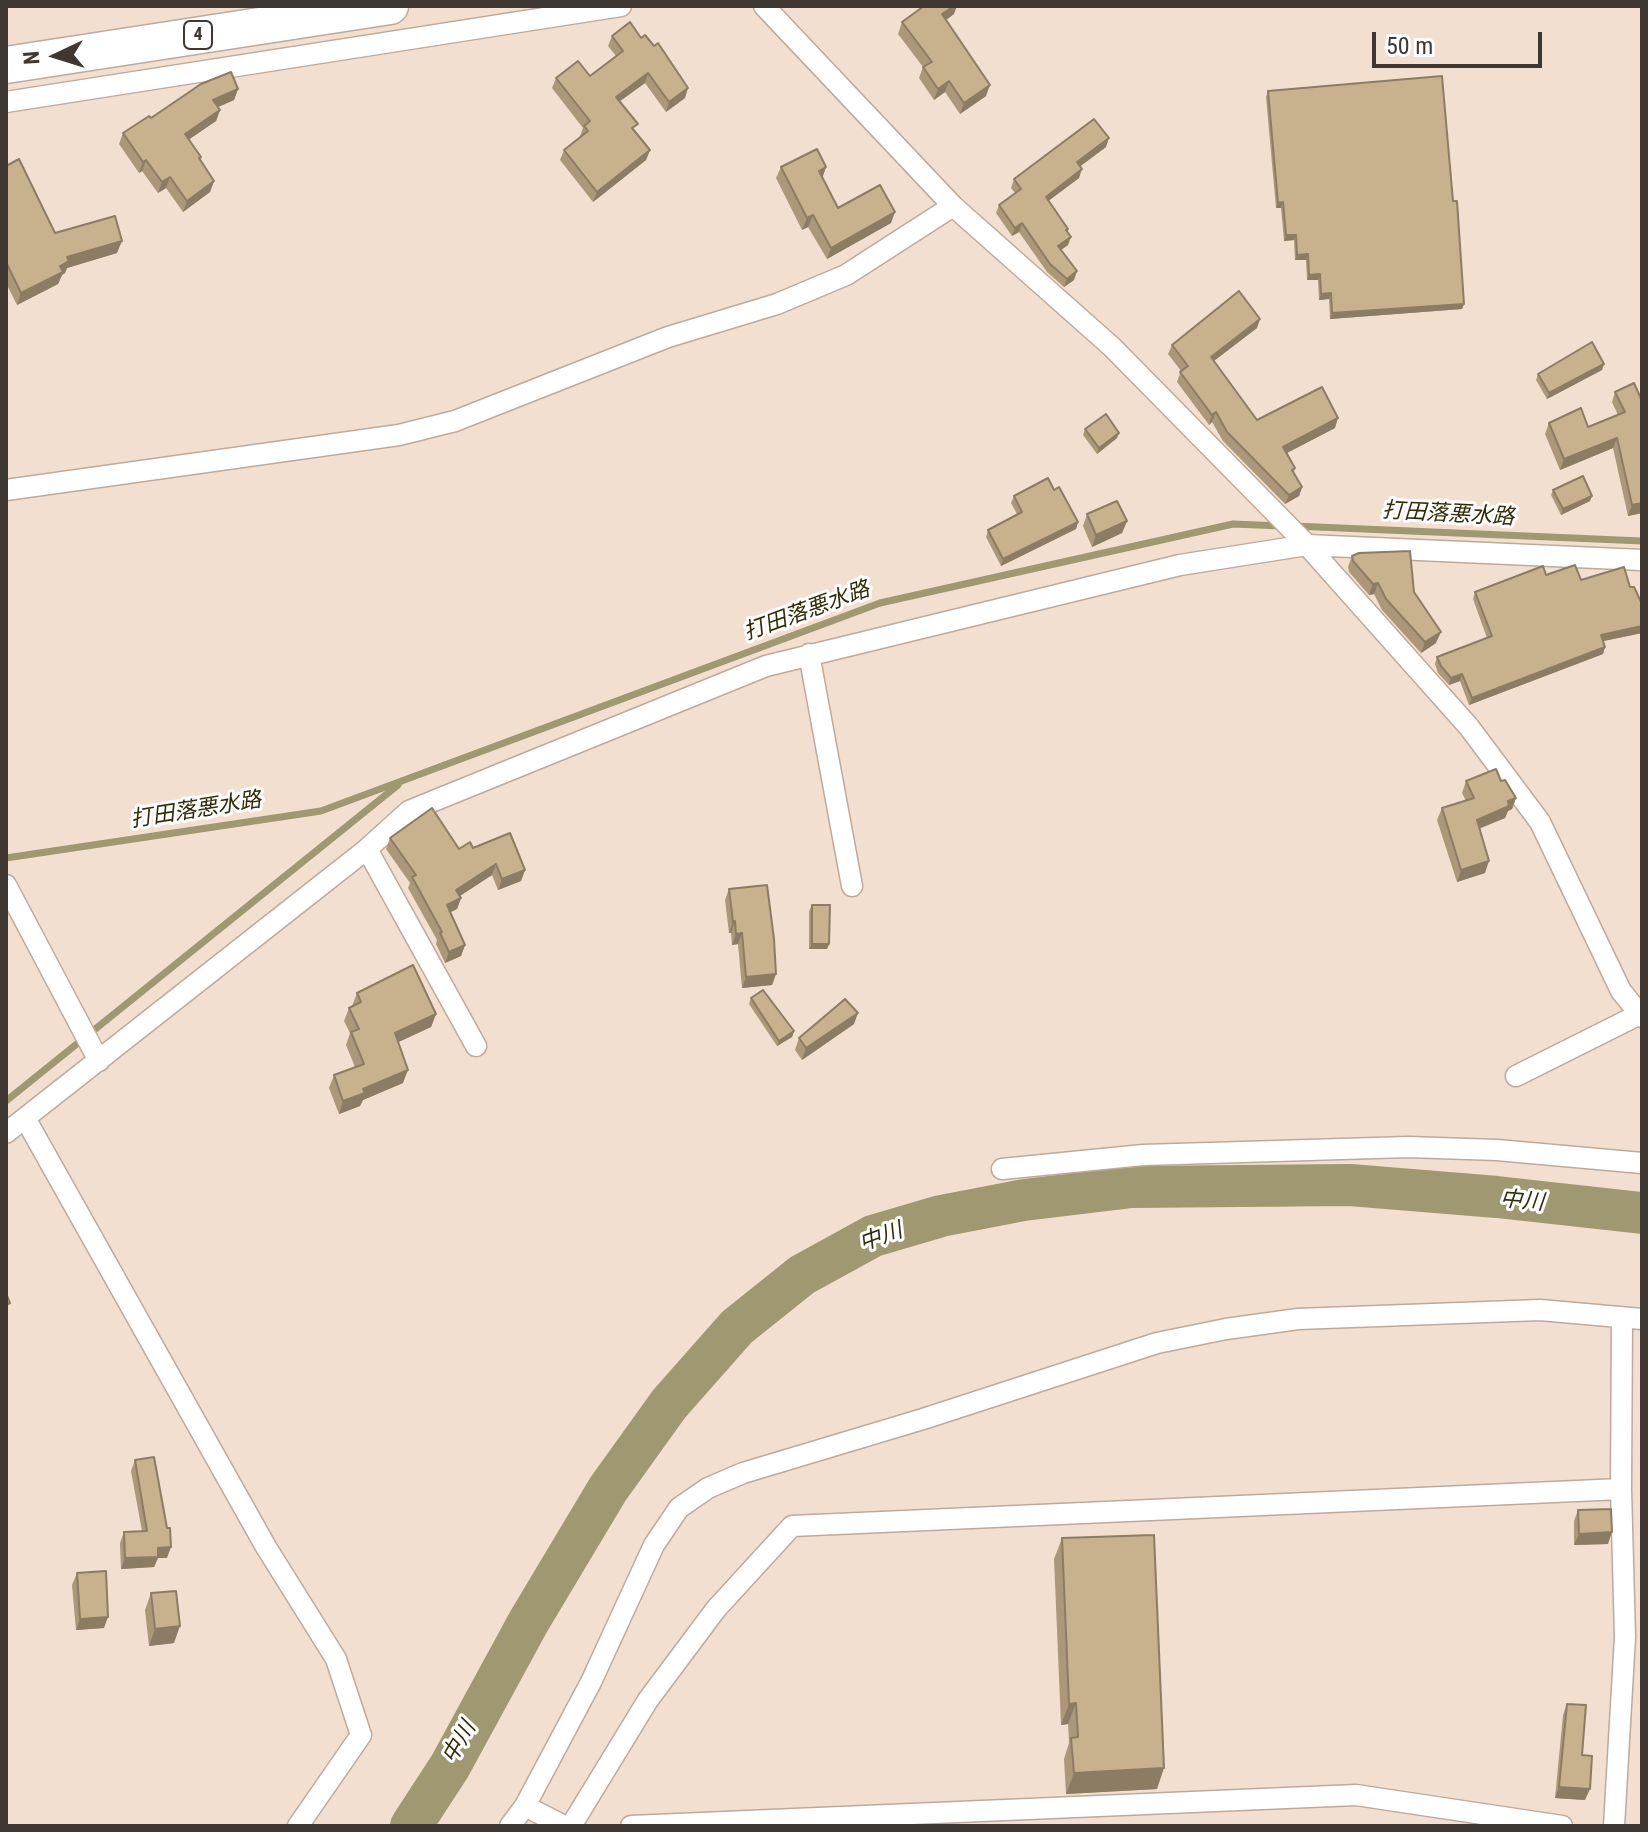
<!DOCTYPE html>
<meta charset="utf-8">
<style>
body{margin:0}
#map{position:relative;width:1648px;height:1832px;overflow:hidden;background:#f3dfd0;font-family:"Roboto Condensed",sans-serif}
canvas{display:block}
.frame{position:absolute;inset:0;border:8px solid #3f3731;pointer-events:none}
.north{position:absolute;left:16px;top:16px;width:80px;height:80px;-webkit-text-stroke:6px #fff;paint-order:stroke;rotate:266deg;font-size:22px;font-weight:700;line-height:32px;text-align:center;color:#3f3731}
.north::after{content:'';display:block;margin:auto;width:28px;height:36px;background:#3f3731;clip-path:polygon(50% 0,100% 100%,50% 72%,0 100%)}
.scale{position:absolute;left:1372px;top:32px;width:170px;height:36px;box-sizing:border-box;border:4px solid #3f3731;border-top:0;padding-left:10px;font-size:24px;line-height:28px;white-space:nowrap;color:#3f3731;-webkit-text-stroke:6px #fff;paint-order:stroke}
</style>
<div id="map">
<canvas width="1648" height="1832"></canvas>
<div class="frame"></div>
<div class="north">N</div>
<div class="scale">50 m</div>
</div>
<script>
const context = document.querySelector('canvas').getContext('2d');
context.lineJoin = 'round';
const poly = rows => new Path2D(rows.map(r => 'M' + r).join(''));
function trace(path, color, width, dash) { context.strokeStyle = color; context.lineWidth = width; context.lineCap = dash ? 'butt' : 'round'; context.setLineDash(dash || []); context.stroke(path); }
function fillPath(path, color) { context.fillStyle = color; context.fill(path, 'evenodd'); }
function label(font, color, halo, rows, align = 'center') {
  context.font = font + ' "Roboto Condensed","Noto Sans JP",sans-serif'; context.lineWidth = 6; context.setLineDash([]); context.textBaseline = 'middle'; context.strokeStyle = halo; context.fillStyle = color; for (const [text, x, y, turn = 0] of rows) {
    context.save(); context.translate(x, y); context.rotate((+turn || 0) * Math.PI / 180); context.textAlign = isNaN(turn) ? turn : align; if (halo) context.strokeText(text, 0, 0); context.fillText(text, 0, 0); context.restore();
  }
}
trace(poly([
 [1294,526,1642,541],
 [6,858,321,811,880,603,1233,524,1282,526],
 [6,1101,398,785]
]), '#9f9870', 7);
trace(poly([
 [411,1826,450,1766,529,1621,608,1489,669,1404,737,1327,802,1275,873,1236,941,1216,1024,1200,1132,1187,1350,1185,1497,1197,1642,1213]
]), '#9f9870', 42);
const street = poly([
 [764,6,953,206,1112,347,1307,545,1469,727,1540,822,1621,991,1642,1017],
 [6,102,621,6],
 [6,490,399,435,455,421,668,337,777,304,846,275,953,206],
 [809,654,852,886],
 [367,849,476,1046],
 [6,885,99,1061],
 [1516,1076,1640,1014],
 [25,1118,266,1547,336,1659,361,1735,298,1826],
 [6,1133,367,849,409,811,766,666,1180,565,1307,545,1642,560],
 [1002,1169,1143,1155,1408,1147,1497,1150,1642,1163],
 [525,1806,564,1826],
 [510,1826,525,1806,591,1682,654,1545,679,1508,708,1488,743,1473,923,1419,1157,1343,1226,1329,1298,1319,1540,1310,1642,1319],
 [571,1826,648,1700,716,1609,792,1526,1621,1489],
 [631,1826,1356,1795,1562,1826],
 [1614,1826,1625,1637,1621,1489,1622,1318]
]);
const highway = poly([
 [6,65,390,6]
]);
trace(street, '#bdaa9c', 23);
trace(highway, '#bdaa9c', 39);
trace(street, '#fff', 20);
trace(highway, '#fff', 36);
fillPath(poly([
 [954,14,946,20,986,96,960,114,945,92,934,100,919,78,923,67,898,34,902,22],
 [612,36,685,98,666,112,645,83,620,101,635,132,650,150,646,160,593,202,560,160,564,150,581,137,580,136,583,128,552,88,556,78,590,76,616,56,608,46],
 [238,89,234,100,218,107,220,110,216,121,189,139,201,157,200,160,214,181,210,192,183,212,166,188,158,193,142,171,139,173,119,144,123,133,151,118],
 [1268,91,1453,201,1464,304,1462,309,1330,319,1329,299,1319,300,1318,280,1307,280,1306,260,1295,260,1294,240,1284,241,1281,208,1276,208,1266,97],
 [1106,147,1080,166,1079,178,1048,201,1068,229,1068,245,1061,250,1074,280,1064,287,1047,272,1019,232,1012,236,996,213,999,205,1015,193,1011,188,1014,179],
 [6,166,55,233,117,253,67,268,65,273,62,275,58,284,17,305,6,283],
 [781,167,826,167,822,177,838,208,891,223,827,259,808,227,802,230,776,178],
 [1257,328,1214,361,1257,420,1335,428,1287,453,1295,468,1294,473,1302,487,1299,496,1285,504,1223,441,1212,422,1209,425,1177,382,1181,371,1168,354,1172,345],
 [1602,370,1547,399,1536,380,1538,374],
 [1634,383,1642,513,1628,516,1613,448,1560,470,1545,434,1549,423,1588,427,1618,415,1612,402,1615,392],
 [1085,429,1117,438,1097,454,1083,435],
 [1054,490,1078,522,1076,529,1001,566,986,537,988,530,1017,514,1011,503,1014,496],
 [1553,490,1590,501,1561,515,1551,495],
 [1087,514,1127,521,1122,533,1092,547,1083,526],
 [1352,556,1414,592,1436,643,1421,653,1382,610,1374,594,1369,595,1349,572,1348,567],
 [1546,575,1581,580,1642,633,1603,641,1605,647,1603,654,1469,705,1460,681,1449,685,1438,673,1435,664,1437,657,1487,638,1473,599,1475,592],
 [1466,781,1501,781,1516,798,1512,809,1508,811,1505,818,1479,829,1485,873,1457,882,1437,820,1442,808,1466,801,1462,793],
 [390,838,459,849,473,848,525,870,521,881,498,890,492,875,460,896,461,898,457,909,450,912,465,945,461,956,445,963,436,944,437,940,408,888,410,883,386,849],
 [729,889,776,974,772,985,742,988,738,944,732,945,731,933,729,933,725,900],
 [812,905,829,944,827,949,809,949,809,911],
 [357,993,436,1014,431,1027,398,1042,403,1083,363,1100,360,1106,339,1114,329,1088,334,1075,355,1067,346,1045,350,1033,344,1021,349,1008,352,1006],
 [751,998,794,1031,792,1037,777,1046,749,1004],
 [854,1024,802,1060,795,1050,799,1038],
 [135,1460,167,1558,158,1558,154,1567,121,1569,120,1543,124,1532,142,1531,131,1471],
 [1578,1510,1608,1544,1574,1545,1574,1521],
 [1062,1538,1157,1789,1066,1794,1064,1759,1069,1743,1068,1724,1061,1725,1054,1559],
 [77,1573,104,1628,76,1630,72,1585],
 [151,1593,174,1643,149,1646,145,1610],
 [1567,1704,1582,1755,1585,1800,1555,1798,1563,1715]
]), '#ac9879');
fillPath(poly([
 [954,6,957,6,954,14,938,26,942,14],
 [648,73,645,83,612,107,616,97],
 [949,81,945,92,934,100,938,89],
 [990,85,986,96,960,114,964,103],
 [688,88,685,98,666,112,669,102],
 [238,89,234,100,209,111,213,100],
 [220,110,216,121,181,145,185,134],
 [1109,138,1106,147,1074,171,1077,162],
 [650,150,646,160,593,202,597,192],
 [146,160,142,171,139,173,143,162],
 [826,167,822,179,819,171],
 [1082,169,1079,178,1043,205,1046,197],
 [170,177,166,188,158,193,162,182],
 [214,181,210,192,183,212,187,201],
 [1283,202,1281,208,1276,208,1278,203],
 [895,212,891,223,827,259,831,248],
 [813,215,808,227,802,230,807,218],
 [1022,223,1019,232,1012,236,1015,228],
 [1286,235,1296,235,1294,240,1284,241],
 [1071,237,1068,245,1055,254,1058,246],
 [122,241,117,253,67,268,65,273,62,275,58,284,17,305,21,293,60,266,67,257],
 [1308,254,1306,260,1295,260,1297,255],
 [1077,271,1074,280,1064,287,1067,279],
 [1320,274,1318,280,1307,280,1309,275],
 [1331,293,1329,299,1319,300,1321,294],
 [1464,304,1462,309,1330,319,1332,313],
 [1260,319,1257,328,1207,366,1211,357],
 [1604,364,1602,370,1547,399,1549,393],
 [1216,412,1212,422,1209,425,1212,415],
 [1338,418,1335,428,1279,457,1283,447],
 [1119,433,1117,438,1097,454,1099,448],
 [1617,438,1613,448,1560,470,1564,459],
 [1302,487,1299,496,1285,504,1289,495],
 [1592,496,1590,501,1561,515,1563,509],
 [1642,503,1642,513,1628,516,1632,505],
 [1127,521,1122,533,1092,547,1096,535],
 [1078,522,1076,529,1001,566,1003,559],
 [1378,583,1374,594,1369,595,1373,584],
 [1642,626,1642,633,1599,642,1601,635],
 [1441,632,1436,643,1421,653,1425,642],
 [1605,647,1603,654,1469,705,1472,698],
 [1462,674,1460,681,1449,685,1451,678],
 [1516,798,1512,809,1508,811,1505,818,1472,831,1477,820,1508,801],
 [1489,861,1485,873,1457,882,1461,870],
 [496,864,492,875,452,901,456,890],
 [525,870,521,881,498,890,502,879],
 [461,898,457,909,443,916,447,905],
 [735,921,731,933,729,933,733,922],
 [742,933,738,944,732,945,736,934],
 [812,944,829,944,827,949,809,949],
 [465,945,461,956,445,963,449,952],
 [776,974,772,985,742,988,746,977],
 [858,1013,854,1024,802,1060,806,1048],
 [436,1014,431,1027,390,1046,395,1033],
 [794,1031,792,1037,777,1046,779,1041],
 [408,1070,403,1083,363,1100,360,1106,339,1114,343,1101,363,1089],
 [1612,1532,1608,1544,1574,1545,1579,1534],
 [171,1547,167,1558,158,1558,154,1567,121,1569,125,1558,158,1548],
 [108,1617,104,1628,76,1630,80,1619],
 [180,1626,174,1643,149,1646,155,1629],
 [1076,1703,1068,1724,1061,1725,1069,1704],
 [1164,1768,1157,1789,1066,1794,1074,1773],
 [1559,1787,1590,1789,1585,1800,1555,1798]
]), '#8c7c63');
const building = poly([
 [924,6,954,6,942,14,990,85,964,103,949,81,938,89,923,67,932,62,902,22,924,6],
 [630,22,641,38,645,35,654,46,658,43,688,88,669,102,648,73,616,97,638,124,632,128,650,150,597,192,564,150,588,131,584,126,590,121,556,78,578,61,590,76,623,51,612,36,630,22],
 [231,72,238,89,213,100,220,110,185,134,201,157,199,158,214,181,187,201,170,177,162,182,146,160,143,162,123,133,149,116,151,118,201,84,231,72],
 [1442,76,1453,201,1457,201,1464,304,1332,313,1331,293,1321,294,1320,274,1309,275,1308,254,1297,255,1296,235,1286,235,1283,202,1278,203,1268,91,1442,76],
 [1094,119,1109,138,1077,162,1082,169,1046,197,1068,229,1066,230,1071,237,1058,246,1077,271,1067,279,1050,264,1022,223,1015,228,999,205,1021,189,1014,179,1094,119],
 [817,149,826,167,819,171,838,208,880,185,895,212,831,248,813,215,807,218,781,167,817,149],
 [19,159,55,233,115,216,122,241,67,257,69,261,60,266,63,272,21,293,6,262,6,166,19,159],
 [1239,291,1260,319,1211,357,1257,420,1322,387,1338,418,1283,447,1295,468,1292,470,1302,487,1289,495,1227,432,1216,412,1212,415,1180,372,1188,366,1172,345,1239,291],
 [1592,342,1604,364,1549,393,1538,374,1592,342],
 [1634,383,1642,401,1642,503,1632,505,1617,438,1564,459,1549,423,1581,408,1588,427,1625,412,1615,392,1634,383],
 [1106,414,1119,433,1099,448,1085,429,1106,414],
 [1583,476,1592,496,1563,509,1553,490,1583,476],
 [1048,478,1054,490,1059,487,1078,522,1003,559,988,530,1022,512,1014,496,1048,478],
 [1117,501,1127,521,1096,535,1087,514,1117,501],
 [1410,551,1414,592,1441,632,1425,642,1386,599,1378,583,1373,584,1353,561,1352,556,1359,553,1410,551],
 [1575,565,1581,580,1624,567,1630,587,1634,587,1642,604,1642,626,1601,635,1605,647,1472,698,1462,674,1451,678,1441,666,1437,657,1492,636,1475,592,1543,566,1546,575,1575,565],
 [1496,769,1501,781,1505,780,1516,798,1508,801,1509,806,1477,820,1489,861,1461,870,1442,808,1474,798,1466,781,1496,769],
 [432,808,459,849,470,842,473,848,510,833,525,870,502,879,496,864,456,890,461,898,447,905,465,945,449,952,440,933,442,932,412,877,416,875,390,838,432,808],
 [767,885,774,939,776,974,746,977,742,933,736,934,735,921,733,922,729,889,767,885],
 [812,905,830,905,829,944,812,944,812,905],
 [413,965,436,1014,395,1033,408,1070,363,1089,365,1093,343,1101,334,1075,364,1064,351,1032,359,1029,349,1008,361,1002,357,993,413,965],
 [763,990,794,1031,779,1041,751,998,763,990],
 [845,999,858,1013,806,1048,799,1038,845,999],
 [6,1293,10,1303,6,1305,6,1293],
 [154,1457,167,1528,170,1528,171,1547,158,1548,158,1557,125,1558,124,1532,147,1531,135,1460,154,1457],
 [1611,1509,1612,1532,1579,1534,1578,1510,1611,1509],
 [1154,1535,1164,1768,1074,1773,1071,1738,1078,1737,1076,1703,1069,1704,1062,1538,1154,1535],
 [106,1571,108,1617,80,1619,77,1573,106,1571],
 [176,1591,180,1626,155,1629,151,1593,176,1591],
 [1567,1704,1586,1705,1582,1755,1592,1756,1590,1789,1559,1787,1567,1704]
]);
fillPath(building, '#c8b18d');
trace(building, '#8c7c63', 2);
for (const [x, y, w] of [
 [198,35,28]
]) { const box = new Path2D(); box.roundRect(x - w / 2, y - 14, w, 28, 6); context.fillStyle = '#fff'; context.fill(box); trace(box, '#3f3731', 2); }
label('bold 18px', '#3f3731', null, [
 ["4",198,35]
]);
label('italic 22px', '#312b08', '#fff', [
 ["打田落悪水路",1448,515,3],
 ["打田落悪水路",807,612,-20],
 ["打田落悪水路",196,811,-9],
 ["中川",1522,1202,5],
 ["中川",881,1238,-20],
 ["中川",460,1743,-60]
]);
</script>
